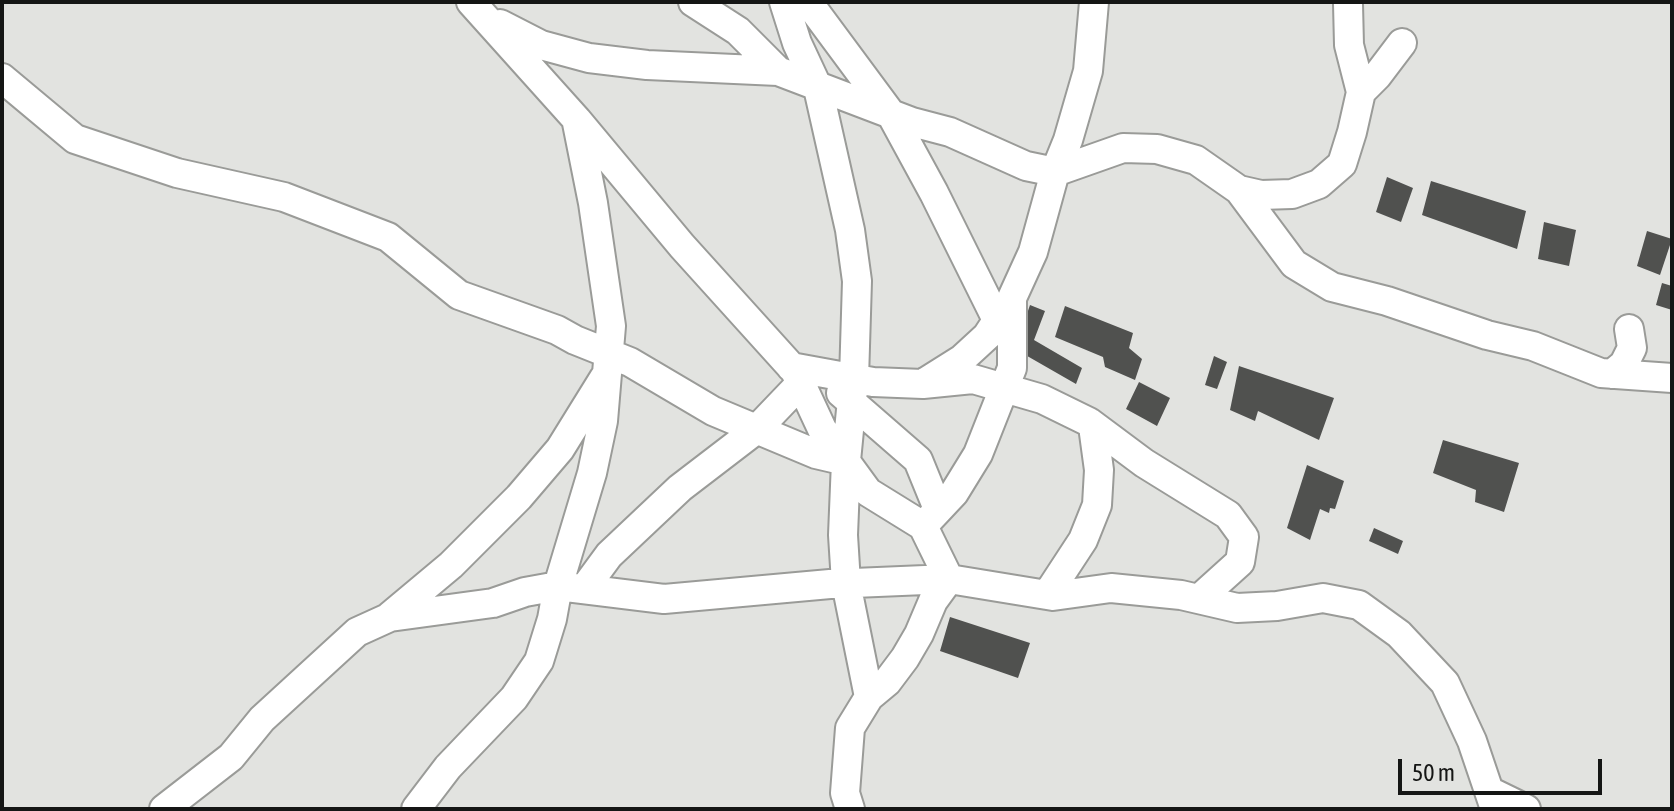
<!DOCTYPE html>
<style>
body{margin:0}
#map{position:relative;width:1674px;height:811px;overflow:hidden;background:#e2e3e0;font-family:"Asap Condensed",sans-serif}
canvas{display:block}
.frame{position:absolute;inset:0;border:4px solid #151615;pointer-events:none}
.scale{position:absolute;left:1398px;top:759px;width:204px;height:36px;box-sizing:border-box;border:4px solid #151615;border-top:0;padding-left:10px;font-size:24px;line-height:28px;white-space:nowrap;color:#151615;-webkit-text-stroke:6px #e2e3e0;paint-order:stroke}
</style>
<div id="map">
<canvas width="1674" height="811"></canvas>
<div class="frame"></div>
<div class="scale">50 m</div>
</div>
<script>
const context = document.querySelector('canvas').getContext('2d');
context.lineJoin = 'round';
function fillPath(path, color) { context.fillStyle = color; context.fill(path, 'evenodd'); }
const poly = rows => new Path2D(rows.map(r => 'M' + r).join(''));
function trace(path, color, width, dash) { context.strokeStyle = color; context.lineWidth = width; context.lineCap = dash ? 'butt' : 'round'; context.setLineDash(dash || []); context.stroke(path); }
fillPath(poly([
 [1387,177,1413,188,1401,222,1376,212],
 [1431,181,1526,211,1517,249,1422,215],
 [1544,222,1576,230,1569,266,1538,259],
 [1647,231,1672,239,1660,275,1637,266],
 [1662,283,1672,286,1672,310,1656,305],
 [1030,305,1045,311,1034,340,1082,368,1076,384,1015,349],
 [1065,306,1133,333,1129,348,1142,359,1135,380,1105,367,1103,357,1055,337],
 [1214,356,1227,362,1217,389,1205,385],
 [1239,366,1334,398,1319,440,1258,411,1255,421,1230,410],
 [1139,382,1170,398,1157,426,1126,409],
 [1443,440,1519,463,1504,512,1475,502,1476,490,1433,473],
 [1307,465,1344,481,1335,509,1330,508,1329,513,1320,509,1310,540,1287,528],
 [1374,528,1403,541,1398,554,1369,541],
 [950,617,1030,643,1018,678,940,651]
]), '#50514f');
const street = poly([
 [471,2,577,120,682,246,795,371,822,429,868,492,923,526,949,579,1053,596,1111,588,1181,595,1237,608,1277,606,1323,598,1359,605,1399,634,1445,683,1472,741,1495,809],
 [693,2,738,31,778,71],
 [784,2,797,43,818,88,850,230,857,281,854,379,846,461,843,535,846,583,869,697],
 [808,2,891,114,934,193,997,320],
 [500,24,541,45,589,58,647,65,778,71,912,122,950,132,1026,166,1055,172,1123,148,1157,149,1196,160,1239,190,1294,264,1332,287,1387,301,1487,335,1533,346,1601,373,1672,378],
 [2,78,75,139,177,173,284,197,388,237,459,295,557,330,575,340,630,362,713,411,816,454,846,461],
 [1361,92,1377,76,1402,43],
 [1239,190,1261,195,1292,194,1319,184,1342,164,1352,132,1361,92,1349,45,1348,4],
 [791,367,873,382,923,384,973,379,1042,399,1089,422,1144,463,1228,515,1244,537,1240,562,1199,599],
 [1612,374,1624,364,1632,348,1629,329],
 [927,381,962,359,987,336,1006,307],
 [841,393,918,460,938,509],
 [923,526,954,493,978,454,1012,368,1012,298,1033,252,1055,172,1068,140,1088,71,1094,2],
 [584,589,609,555,680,488,757,429,801,383],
 [1047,595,1083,540,1097,505,1099,470,1093,426],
 [390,616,451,565,519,497,560,449,604,378],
 [1489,791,1526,809],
 [164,809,231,757,262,719,357,632,390,617,493,603,525,592,558,586,664,599,830,584,949,579],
 [416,809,448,767,514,698,539,661,552,619,558,586,592,473,603,421,611,326,593,203,577,123],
 [850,809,845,793,850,728,869,697,887,682,905,658,919,634,933,601,949,579]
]);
trace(street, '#9a9b98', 32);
trace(street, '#fff', 28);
</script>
